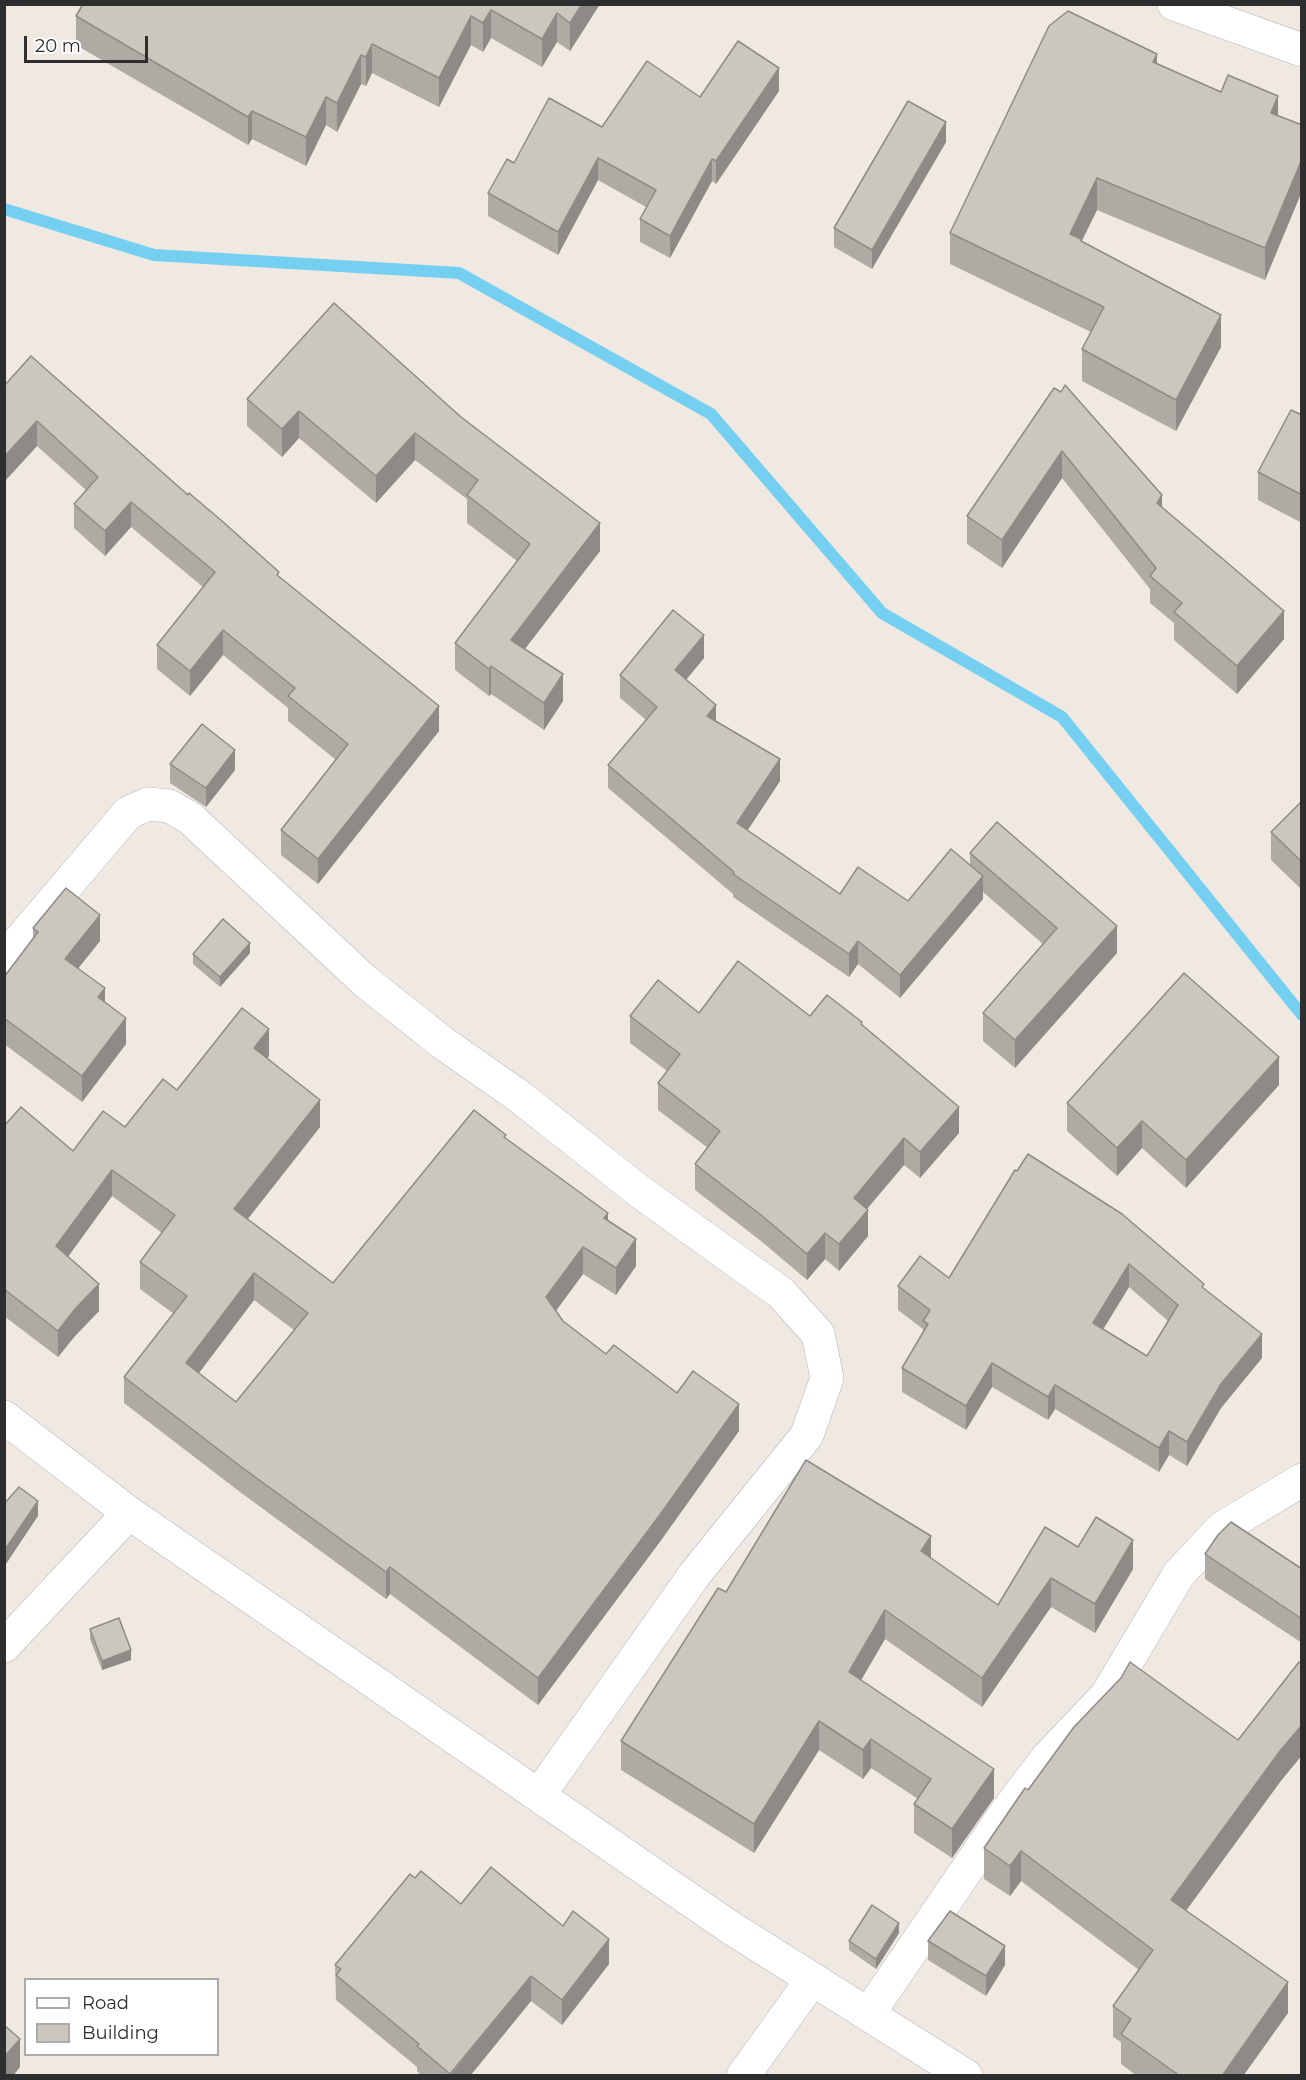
<!DOCTYPE html>
<style>
body{margin:0}
#map{position:relative;width:1306px;height:2080px;overflow:hidden;background:#efe9e1;font-family:Montserrat,sans-serif}
canvas{display:block}
.frame{position:absolute;inset:0;border:6px solid #2e2e2e;pointer-events:none}
.legend{position:absolute;left:24px;top:1978px;width:195px;height:78px;box-sizing:border-box;background:#fff;border:2px solid #ababab;margin:0;padding:8px 10px;list-style:none;font-size:18px;color:#2e2e2e}
.legend li{display:flex;align-items:center;gap:12px;height:30px}
.legend b{width:30px;border:2px solid #ababab}
.scale{position:absolute;left:24px;top:36px;width:124px;height:27px;box-sizing:border-box;border:3px solid #2e2e2e;border-top:0;padding-left:8px;font-size:18px;line-height:21px;white-space:nowrap;color:#2e2e2e;-webkit-text-stroke:4px #fff;paint-order:stroke}
</style>
<div id="map">
<canvas width="1306" height="2080"></canvas>
<div class="frame"></div>
<ul class="legend">
<li><b style="height:8px;background:#fff"></b>Road</li>
<li><b style="height:16px;background:#cbc7bf"></b>Building</li>
</ul>
<div class="scale">20 m</div>
</div>
<script>
const context = document.querySelector('canvas').getContext('2d');
context.lineJoin = 'round';
const poly = rows => new Path2D(rows.map(r => 'M' + r).join(''));
function trace(path, color, width, dash) { context.strokeStyle = color; context.lineWidth = width; context.lineCap = dash ? 'butt' : 'round'; context.setLineDash(dash || []); context.stroke(path); }
function fillPath(path, color) { context.fillStyle = color; context.fill(path, 'evenodd'); }
trace(poly([
 [4,209,154,255,459,273,711,414,882,613,1062,717,1302,1015]
]), '#75cff0', 12);
const minor = poly([
 [1174,4,1302,50],
 [4,959,128,813,148,804,169,806,190,818,366,982,443,1043,520,1097,639,1191,781,1293,818,1334,827,1378,807,1435,695,1574,539,1795],
 [4,1417,129,1513,728,1926,966,2076],
 [4,1646,129,1513],
 [869,2013,1007,1811,1048,1757,1107,1695,1179,1574,1222,1528,1302,1480],
 [743,2076,812,1980]
]);
trace(minor, '#b4b7c1', 34);
trace(minor, '#fff', 33);
fillPath(poly([
 [83,4,600,4,570,51,557,42,542,67,491,38,483,52,471,45,439,107,372,73,366,86,361,84,337,132,326,125,306,166,252,139,248,145,76,45,76,16],
 [1157,63,1221,92,1302,125,1302,191,1265,280,1097,210,1082,241,1221,347,1176,431,1082,381,1082,349,1091,332,950,264,950,233],
 [779,91,716,184,712,181,670,258,640,242,640,219,646,207,598,180,558,255,488,216,488,193,514,163,602,127,700,97],
 [946,142,872,269,834,247,834,228],
 [334,303,600,551,525,649,563,701,544,730,491,694,489,696,455,670,455,643,517,561,467,523,467,499,415,460,376,503,299,438,282,457,247,426,247,399],
 [4,386,279,577,439,731,318,884,281,855,281,830,336,760,288,721,288,708,223,655,190,696,157,669,157,645,203,587,131,527,105,556,74,528,74,504,86,490,37,446,4,482],
 [1054,388,1162,507,1284,639,1237,694,1174,640,1174,623,1150,603,1150,589,1062,478,1002,568,967,544,967,516],
 [1302,415,1302,523,1258,500,1258,472],
 [704,658,686,680,716,722,780,781,748,830,840,894,908,901,970,865,970,853,1117,953,1015,1068,983,1041,983,1013,1043,944,983,892,983,899,900,998,858,964,849,977,733,897,733,894,608,788,608,765,646,720,620,698,620,675],
 [170,764,235,770,206,807,170,783],
 [1302,801,1302,890,1271,860,1271,832],
 [33,928,100,941,78,968,105,1002,126,1044,82,1102,4,1044,4,977,33,939],
 [250,953,220,987,193,964,193,954],
 [699,1013,810,1016,862,1025,959,1133,920,1178,904,1165,867,1209,868,1236,839,1271,825,1259,807,1280,761,1241,695,1190,695,1164,708,1148,658,1110,658,1083,667,1071,630,1043,630,1016],
 [269,1056,267,1059,320,1127,248,1219,333,1283,506,1138,608,1221,636,1266,616,1295,583,1274,556,1311,563,1321,606,1354,677,1393,739,1431,659,1543,538,1705,390,1594,386,1599,240,1492,124,1403,124,1377,174,1314,140,1289,140,1262,162,1233,112,1196,68,1257,99,1311,75,1336,58,1357,4,1316,4,1126,73,1151,125,1127,177,1090],
 [254,1300,294,1330,236,1402,199,1373],
 [1279,1085,1186,1188,1142,1148,1117,1176,1067,1131,1067,1103],
 [1015,1170,1204,1289,1262,1358,1221,1408,1187,1466,1169,1455,1159,1472,1055,1409,1048,1420,992,1387,966,1430,902,1392,902,1368,923,1332,923,1329,898,1310,898,1286,949,1278],
 [1129,1287,1168,1321,1147,1356,1103,1329],
 [1078,1547,1133,1569,1095,1633,1051,1607,982,1707,885,1639,861,1680,994,1798,952,1858,914,1833,914,1804,918,1799,871,1768,863,1779,819,1750,754,1853,621,1770,621,1741,726,1592,931,1558,998,1605],
 [1205,1554,1302,1569,1302,1643,1205,1579],
 [90,1629,131,1660,102,1670,90,1639],
 [1302,1664,1302,1755,1280,1782,1186,1911,1288,2013,1243,2076,1137,2076,1121,2064,1121,2042,1113,2037,1113,2006,1139,1970,1021,1881,1010,1896,984,1879,984,1848,1028,1790,1238,1740],
 [415,1878,461,1904,609,1964,562,2025,531,2001,470,2076,422,2076,417,2071,417,2067,336,2000,335,1965],
 [899,1933,876,1969,849,1950,849,1941],
 [928,1941,1005,1965,986,1996,928,1960]
]), '#afaba4');
fillPath(poly([
 [582,4,600,4,570,51,570,23],
 [491,10,491,38,483,52,483,23],
 [557,13,557,42,542,67,542,39],
 [471,16,471,45,439,107,439,78],
 [372,44,372,73,366,86,366,57],
 [1157,54,1157,86,1153,62],
 [361,55,361,84,337,132,337,103],
 [779,68,779,91,716,184,716,161],
 [1278,96,1278,128,1271,113],
 [326,97,326,125,306,166,306,137],
 [252,111,252,139,248,145,248,117],
 [946,122,946,142,872,269,872,250],
 [598,158,598,180,558,255,558,232],
 [712,159,712,181,670,258,670,236],
 [1302,159,1302,191,1265,280,1265,248],
 [1097,178,1097,210,1081,242,1070,234],
 [1221,315,1221,347,1176,431,1176,400],
 [299,411,299,438,282,457,282,429],
 [37,421,37,446,4,482,4,457],
 [415,433,415,460,376,503,376,476],
 [1062,451,1062,478,1002,568,1002,540],
 [1162,495,1162,523,1157,503],
 [131,502,131,527,105,556,105,531],
 [600,523,600,551,511,667,511,640],
 [1284,611,1284,639,1237,694,1237,666],
 [223,630,223,655,190,696,190,671],
 [704,635,704,658,675,693,675,670],
 [491,666,491,694,489,696,489,669],
 [563,674,563,701,544,730,544,703],
 [716,705,716,728,707,716],
 [439,706,439,731,318,884,318,859],
 [235,750,235,770,206,807,206,788],
 [780,759,780,781,737,846,737,823],
 [983,876,983,899,900,998,900,975],
 [100,915,100,941,65,985,65,959],
 [1117,926,1117,953,1015,1068,1015,1040],
 [858,941,858,964,849,977,849,954],
 [250,943,250,953,220,987,220,977],
 [105,988,105,1014,98,997],
 [126,1018,126,1044,82,1102,82,1076],
 [269,1029,269,1056,254,1075,254,1048],
 [1279,1057,1279,1085,1186,1188,1186,1160],
 [320,1100,320,1127,234,1236,234,1209],
 [959,1107,959,1133,920,1178,920,1152],
 [1142,1121,1142,1148,1117,1176,1117,1148],
 [904,1138,904,1165,854,1224,854,1198],
 [112,1170,112,1196,56,1273,56,1246],
 [868,1210,868,1236,839,1271,839,1244],
 [608,1213,608,1239,604,1218],
 [825,1233,825,1259,807,1280,807,1254],
 [636,1239,636,1266,616,1295,616,1268],
 [583,1247,583,1274,546,1324,546,1297],
 [1129,1264,1129,1287,1093,1346,1093,1323],
 [254,1273,254,1300,186,1390,186,1363],
 [99,1284,99,1311,75,1336,58,1357,58,1331,75,1309],
 [1262,1334,1262,1358,1221,1408,1187,1466,1187,1442,1221,1384],
 [992,1363,992,1387,966,1430,966,1406],
 [1055,1385,1055,1409,1048,1420,1048,1397],
 [739,1404,739,1431,659,1543,538,1705,538,1678],
 [1169,1431,1169,1455,1159,1472,1159,1448],
 [38,1501,38,1516,4,1567,4,1551],
 [931,1536,931,1565,921,1551],
 [1133,1540,1133,1569,1095,1633,1095,1604],
 [390,1567,390,1594,386,1599,386,1572],
 [1051,1578,1051,1607,982,1707,982,1678],
 [885,1610,885,1639,849,1701,849,1672],
 [131,1650,131,1660,102,1670,102,1661],
 [819,1721,819,1750,754,1853,754,1824],
 [1302,1725,1302,1755,1280,1782,1171,1931,1171,1900,1280,1751],
 [871,1739,871,1768,863,1779,863,1750],
 [994,1769,994,1798,952,1858,952,1829],
 [1021,1851,1021,1881,1010,1896,1010,1866],
 [899,1923,899,1933,876,1969,876,1959],
 [609,1939,609,1964,562,2025,562,2000],
 [1005,1946,1005,1965,986,1996,986,1976],
 [531,1976,531,2001,470,2076,450,2076],
 [1288,1982,1288,2013,1243,2076,1222,2076],
 [20,2039,20,2067,13,2076,4,2076,4,2057]
]), '#8e8b86');
const building = poly([
 [83,4,582,4,570,23,557,13,542,39,491,10,483,23,471,16,439,78,372,44,366,57,361,55,337,103,326,97,306,137,252,111,248,117,76,16,83,4],
 [1068,11,1157,54,1153,62,1221,92,1228,75,1278,96,1271,113,1302,125,1302,159,1265,248,1097,178,1070,234,1081,239,1081,241,1221,315,1176,400,1082,349,1104,307,950,233,1049,26,1068,11],
 [738,41,779,68,716,161,712,159,670,236,640,219,656,190,598,158,558,232,488,193,507,159,514,163,549,98,602,127,647,61,700,97,738,41],
 [908,101,946,122,872,250,834,228,908,101],
 [334,303,461,417,600,523,511,640,563,674,544,703,491,666,489,669,455,643,530,544,467,495,478,480,415,433,376,476,299,411,282,429,247,399,334,303],
 [31,356,188,495,189,493,222,521,279,572,277,575,439,706,318,859,281,830,348,744,288,696,295,688,223,630,190,671,157,645,215,572,131,502,105,531,74,504,98,477,37,421,4,457,4,386,31,356],
 [1065,385,1162,495,1157,503,1284,611,1237,666,1174,612,1182,603,1150,576,1156,568,1062,451,1002,540,967,516,1054,388,1061,392,1065,385],
 [1291,410,1302,415,1302,495,1258,472,1291,410],
 [673,610,704,635,675,670,716,705,707,716,780,759,737,823,840,894,858,867,908,901,951,849,983,876,900,975,858,941,849,954,733,874,734,872,608,765,657,707,620,675,673,610],
 [202,724,235,750,206,788,170,764,202,724],
 [1302,801,1302,862,1271,832,1302,801],
 [997,822,1117,926,1015,1040,983,1013,1057,928,970,853,997,822],
 [66,888,100,915,65,959,105,988,98,997,126,1018,82,1076,4,1018,4,977,38,932,33,928,66,888],
 [223,919,250,943,220,977,193,954,223,919],
 [738,961,810,1016,827,995,862,1022,861,1024,959,1107,920,1152,904,1138,854,1198,868,1210,839,1244,825,1233,807,1254,761,1215,695,1164,720,1131,658,1083,680,1054,630,1016,658,980,699,1013,738,961],
 [1184,973,1279,1057,1186,1160,1142,1121,1117,1148,1067,1103,1184,973],
 [242,1008,269,1029,254,1048,320,1100,234,1209,333,1283,474,1110,506,1135,504,1137,608,1213,604,1218,636,1239,616,1268,583,1247,546,1297,563,1321,606,1354,614,1345,677,1393,693,1371,739,1404,659,1516,538,1678,390,1567,386,1572,240,1466,124,1377,187,1296,140,1262,175,1215,112,1170,56,1246,99,1284,75,1309,58,1331,4,1289,4,1126,21,1107,73,1151,103,1111,125,1127,163,1079,177,1090,242,1008],
 [254,1273,308,1313,236,1402,186,1363,254,1273],
 [1028,1154,1122,1214,1204,1284,1202,1287,1262,1334,1221,1384,1187,1442,1169,1431,1159,1448,1055,1385,1048,1397,992,1363,966,1406,902,1368,928,1324,923,1321,930,1310,898,1286,920,1256,949,1278,1015,1170,1017,1171,1028,1154],
 [1129,1264,1178,1305,1147,1356,1093,1323,1129,1264],
 [806,1460,931,1536,921,1551,998,1605,1045,1527,1078,1547,1096,1517,1133,1540,1095,1604,1051,1578,982,1678,885,1610,849,1672,994,1769,952,1829,914,1804,931,1779,871,1739,863,1750,819,1721,754,1824,621,1741,718,1588,726,1592,806,1460],
 [19,1487,38,1501,4,1551,4,1504,19,1487],
 [1231,1522,1302,1569,1302,1619,1205,1554,1218,1535,1231,1522],
 [119,1618,131,1650,102,1661,90,1629,119,1618],
 [1130,1662,1238,1740,1299,1662,1302,1664,1302,1725,1280,1751,1171,1900,1288,1982,1222,2076,1180,2076,1121,2034,1131,2019,1113,2006,1153,1950,1021,1851,1010,1866,984,1848,1025,1788,1028,1790,1074,1727,1121,1678,1130,1662],
 [491,1867,563,1926,573,1911,609,1939,562,2000,531,1976,450,2074,417,2046,419,2044,336,1975,341,1969,335,1965,410,1874,415,1878,421,1871,461,1904,491,1867],
 [872,1905,899,1923,876,1959,849,1941,872,1905],
 [950,1911,1005,1946,986,1976,928,1941,950,1911],
 [4,2025,20,2039,4,2057,4,2025]
]);
fillPath(building, '#cbc7bf');
trace(building, '#8e8b86', 1.5);
</script>
